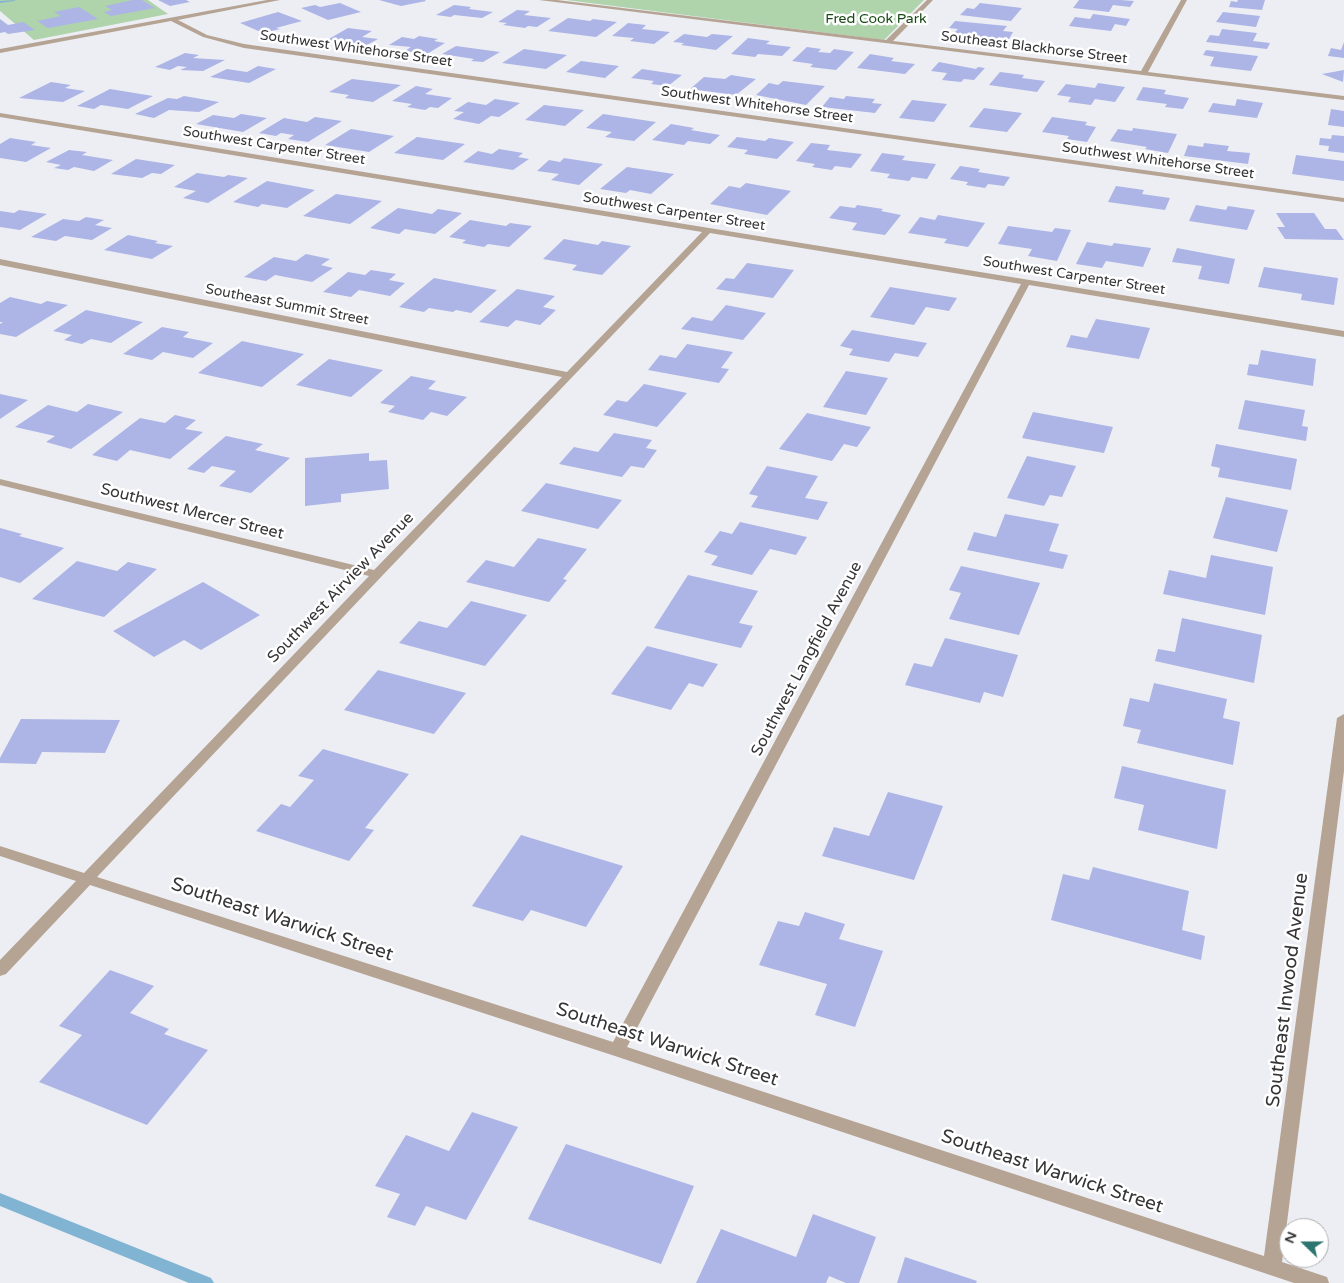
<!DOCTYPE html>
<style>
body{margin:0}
#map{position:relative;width:1344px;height:1283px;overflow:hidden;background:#edeef4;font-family:"Varela Round",sans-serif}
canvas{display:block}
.north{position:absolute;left:1279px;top:1218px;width:50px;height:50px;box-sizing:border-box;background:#fff;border:1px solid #aeaeaf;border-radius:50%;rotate:292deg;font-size:14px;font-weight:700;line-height:20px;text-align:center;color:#353537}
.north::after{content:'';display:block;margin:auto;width:18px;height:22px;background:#2c7570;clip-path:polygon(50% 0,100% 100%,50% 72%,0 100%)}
</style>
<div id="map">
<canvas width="1344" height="1283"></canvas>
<div class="north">N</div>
</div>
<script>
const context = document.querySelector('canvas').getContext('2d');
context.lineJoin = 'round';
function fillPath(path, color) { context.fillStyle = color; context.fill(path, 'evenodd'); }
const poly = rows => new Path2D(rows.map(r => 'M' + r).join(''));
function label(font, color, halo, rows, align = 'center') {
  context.font = font + ' "Varela Round",sans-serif'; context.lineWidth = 5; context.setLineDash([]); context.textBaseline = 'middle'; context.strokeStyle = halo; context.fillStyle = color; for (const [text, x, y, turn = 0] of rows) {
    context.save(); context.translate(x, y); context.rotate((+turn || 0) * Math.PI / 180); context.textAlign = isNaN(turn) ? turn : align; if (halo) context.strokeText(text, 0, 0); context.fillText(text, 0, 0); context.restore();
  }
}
fillPath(poly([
 [0,0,148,0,168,14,34,40,0,11],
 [566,0,924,0,884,40]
]), '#afd3ab');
fillPath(poly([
 [16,0,14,1,0,3,0,1,16,0],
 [0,1193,211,1278,214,1283,189,1283,0,1206,0,1193]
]), '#81b3d2');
fillPath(poly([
 [133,0,142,0,155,8,111,16,104,12,112,10,105,6],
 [158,0,186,0,190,2,170,6],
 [379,0,425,0,426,1,401,6],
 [1079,0,1120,0,1134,1,1130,7,1113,5,1109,12,1073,8],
 [1238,0,1265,0,1262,10,1229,7,1231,1,1237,2],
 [340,3,361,12,328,20,301,8,315,5,320,7],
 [980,3,1022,8,1011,21,960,15,967,8,974,9],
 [454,5,471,7,469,9,493,12,482,18,454,15,451,17,436,15],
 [79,7,98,19,48,28,37,21,61,16,54,12],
 [517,10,530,11,524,15,551,18,537,27,528,26,525,28,503,25,507,23,498,22],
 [278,12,302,21,276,28,280,29,263,33,240,23],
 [1223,12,1260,16,1256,27,1216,22],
 [1093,14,1130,19,1126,26,1115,24,1111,31,1069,26,1075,17,1090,19],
 [568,18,590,21,593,19,617,22,596,37,548,31],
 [0,19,8,25,23,22,35,30,8,34,5,32,0,33],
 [955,21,1007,26,1003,31,1013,32,1009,39,999,37,996,41,952,35,958,29,949,28],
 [628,23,646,25,642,29,670,32,654,44,630,41,634,38,612,36],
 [348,28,372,31,362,37,378,39,367,45,327,40],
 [1222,29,1257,33,1253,41,1270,43,1267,49,1206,42,1210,35,1219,36],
 [684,34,707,37,712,34,733,36,716,50,681,45,684,43,673,42],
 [419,36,438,39,434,41,445,43,427,54,405,51,411,47,389,45,402,37,414,39],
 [748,38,770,41,766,44,791,47,782,56,758,54,755,57,731,54],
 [1344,42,1344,58,1328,56,1331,48,1341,50],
 [456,46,500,52,483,62,471,61,474,59,442,54],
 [807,47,821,49,818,52,830,53,834,49,854,52,836,70,810,67,813,64,792,61],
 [524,49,567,55,546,69,502,63],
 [1206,50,1258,56,1251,71,1210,66,1214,57,1203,55],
 [185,53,199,55,193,58,225,60,203,71,180,70,187,67,178,66,170,70,155,67],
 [870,54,894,58,891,61,915,64,905,74,857,68],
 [581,61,619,66,605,78,566,72],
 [939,62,976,69,978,67,985,68,974,80,964,79,961,82,942,80,947,73,931,71],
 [258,66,276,69,249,83,210,77,227,69,247,72],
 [642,69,682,75,668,86,651,84,654,81,631,78],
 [1344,70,1343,82,1322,74],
 [1000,72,1024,75,1022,78,1045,81,1037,92,989,85],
 [731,75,756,79,736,95,690,89,704,77,725,79],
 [352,79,377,82,401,85,373,102,345,98,349,95,329,92],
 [783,81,825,86,806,105,756,95,769,83,778,85],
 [51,82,71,85,65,88,85,91,63,102,19,98],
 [1098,83,1125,87,1115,102,1095,99,1091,105,1068,102,1071,97,1057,95,1066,84,1095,88],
 [416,86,433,89,425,94,452,98,438,108,430,107,425,110,407,107,412,104,392,101],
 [1143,87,1166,90,1164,94,1189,98,1183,109,1165,107,1167,104,1136,100],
 [110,89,153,96,128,109,101,105,94,109,77,106],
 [184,96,219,102,199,112,169,110,154,118,135,114,168,98,177,99],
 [846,96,875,99,872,103,882,104,875,113,822,107,830,97,844,99],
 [495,99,520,103,499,117,491,116,479,124,453,119,464,112,454,111,468,102,486,105],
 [1237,99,1263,103,1257,118,1208,112,1213,103,1235,106],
 [912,100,947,104,934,122,899,118],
 [544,105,584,110,565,126,525,120],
 [984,108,1022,113,1007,132,969,127],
 [1331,109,1344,111,1344,127,1328,125],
 [241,114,267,118,243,132,196,124,213,115,234,118],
 [603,114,656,122,634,141,605,137,612,132,586,128],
 [315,117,342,121,308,142,288,139,294,135,281,133,276,136,259,133,284,118,307,122],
 [1052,117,1087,122,1085,125,1096,127,1087,142,1067,139,1069,136,1042,132],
 [671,124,694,128,691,130,720,135,710,144,688,141,684,145,652,140],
 [1133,128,1177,134,1168,153,1145,149,1147,147,1110,141,1118,129,1132,131],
 [351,129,394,136,369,152,325,145],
 [1332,135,1344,136,1344,153,1328,151,1329,146,1319,145,1320,138,1331,139],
 [417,137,465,144,443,160,394,153],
 [737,137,765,141,769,138,794,142,777,159,744,154,748,150,727,147],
 [10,138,36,142,31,145,51,148,26,162,0,158,0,144],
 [811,143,830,145,827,150,862,154,851,168,835,166,832,170,812,167,815,164,796,161],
 [1204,143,1229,146,1227,151,1250,153,1248,164,1184,156,1188,145,1203,147],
 [499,149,523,153,518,157,529,159,513,170,463,162,478,151,492,154],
 [69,150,87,152,82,155,113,160,94,171,74,167,68,170,54,168,61,165,46,162],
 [882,153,905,156,902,160,936,164,927,179,912,177,909,181,887,178,890,174,870,171],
 [1296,155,1344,161,1344,181,1292,174],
 [564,158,603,164,579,185,551,180,559,174,537,171,549,160,560,162],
 [136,159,175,165,161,174,152,173,142,178,111,174],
 [960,166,980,169,978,172,1010,177,1004,186,988,184,985,188,966,185,968,182,950,179],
 [627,167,674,174,651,194,630,190,626,193,600,189],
 [197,173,224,177,228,175,248,178,208,203,183,198,196,191,174,187],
 [267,181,315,190,287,208,262,204,258,207,233,202],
 [746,183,791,191,767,215,710,204,729,186,740,188],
 [1116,186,1144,190,1142,194,1170,198,1165,210,1108,202],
 [336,194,382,201,350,224,303,216],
 [857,205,883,209,881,211,901,215,885,235,852,230,857,223,829,218,840,206,855,208],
 [1196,205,1226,210,1228,206,1255,210,1247,230,1189,221],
 [398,208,432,214,438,209,462,213,435,234,405,229,399,234,370,228],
 [19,210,47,214,20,230,0,227,0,211,14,213],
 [1276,213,1314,213,1325,229,1336,229,1344,240,1285,239,1277,227,1285,227],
 [938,215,985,223,968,247,944,243,947,239,908,233,920,217,935,220],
 [86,217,104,220,95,225,112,228,92,240,65,236,56,241,31,237,63,219,79,221],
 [470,220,506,226,510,223,532,226,509,247,488,244,484,247,462,243,466,240,449,237],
 [1008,226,1052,232,1055,228,1071,230,1057,261,1028,256,1032,249,998,244],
 [128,235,158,241,155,243,173,246,152,259,104,250],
 [564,239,598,245,602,241,631,246,602,275,572,270,577,265,543,259],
 [1087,242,1112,246,1114,243,1151,248,1143,267,1106,261,1102,268,1076,264],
 [1177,248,1235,259,1229,284,1198,279,1202,266,1172,262],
 [306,254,330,259,321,265,333,268,312,282,275,275,266,281,244,277,274,257,296,261],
 [747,263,794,270,773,298,716,289,726,278,734,279],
 [1264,267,1338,278,1334,305,1301,300,1302,294,1258,287],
 [371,270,396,274,389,280,405,283,390,296,359,290,351,297,323,292,348,272,365,275],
 [434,278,497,290,471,313,456,310,453,312,429,308,424,312,399,307],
 [890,287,957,298,949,311,926,307,914,325,870,317],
 [517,289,555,296,543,307,556,310,540,325,516,320,508,327,479,322],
 [10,297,41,304,47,301,68,305,16,337,0,334,0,324,3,322,0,322,0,303],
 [726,305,766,313,743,340,681,329,692,317,712,321],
 [86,310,143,322,111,343,91,339,82,344,64,340,72,335,53,331],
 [1096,319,1150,328,1139,359,1066,347,1071,335,1087,338],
 [162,327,189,332,183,337,213,343,193,358,163,352,152,360,123,354],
 [852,330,927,343,918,357,895,353,889,362,849,355,853,349,840,346],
 [242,341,304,354,262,387,198,373],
 [687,344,733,352,721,368,729,369,719,383,648,370,660,355,676,358],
 [1261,350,1316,359,1313,386,1247,375,1249,364,1258,365],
 [329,359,383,370,351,397,296,385],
 [846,371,888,378,866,415,823,407],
 [411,376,436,381,428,389,467,397,447,416,431,412,423,420,388,412,395,406,380,403],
 [644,384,687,393,657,427,603,415,617,400,627,402],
 [0,394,28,400,0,419],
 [1245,400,1305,410,1302,426,1308,427,1306,441,1238,429],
 [88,404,123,412,71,449,46,442,55,436,15,427,48,405,77,412],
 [1033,412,1113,427,1104,453,1022,438],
 [807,413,871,427,857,447,844,444,832,461,779,449],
 [175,415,196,420,185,429,203,432,170,459,130,450,117,461,92,455,140,418,165,423],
 [614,433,652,440,646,448,657,450,644,468,631,466,622,477,559,464,574,447,598,452],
 [226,436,263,444,255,450,290,458,251,493,219,486,236,471,212,466,204,473,187,469],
 [1216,444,1297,459,1291,490,1218,477,1220,468,1211,466],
 [369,453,369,461,387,460,389,489,341,494,341,502,305,506,305,458],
 [1027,456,1076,466,1062,497,1050,495,1044,506,1007,498],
 [767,466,818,476,805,498,828,502,818,520,751,507,758,496,749,494],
 [546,483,622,500,598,529,521,511],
 [1226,497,1288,510,1277,552,1213,538],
 [1005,514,1059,524,1049,551,1068,555,1063,569,967,550,974,532,996,537],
 [740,522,807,537,796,555,770,549,752,575,711,565,718,556,704,552,720,531,732,534],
 [0,528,22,534,19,536,64,548,20,583,0,577],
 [538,538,587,549,563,579,567,580,549,602,466,582,486,560,514,567],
 [1211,555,1273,567,1265,615,1163,594,1169,570,1206,578],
 [77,561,117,571,128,562,157,569,104,617,32,599],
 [961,566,1040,583,1019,635,949,619,961,593,949,590],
 [688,575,758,591,739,623,753,626,741,648,654,628],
 [203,582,260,615,201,650,184,640,154,657,113,631],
 [471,601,527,615,485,666,399,643,419,621,447,628],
 [1182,618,1262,635,1254,683,1155,661,1158,649,1175,652],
 [945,638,1018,655,1003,697,984,692,980,703,905,685,914,663,932,667],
 [647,646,718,664,703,687,689,683,671,710,611,694],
 [378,670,466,693,434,734,344,710],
 [1154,683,1227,699,1223,718,1240,722,1233,765,1137,743,1141,730,1123,726,1130,698,1149,702],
 [21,719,120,720,105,753,42,752,36,764,0,763,0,758],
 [323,749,409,774,365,828,374,830,349,861,256,831,281,804,290,807,314,780,298,776],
 [1122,766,1226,790,1217,849,1138,830,1144,805,1114,798],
 [888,792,943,806,914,880,822,856,834,827,869,836],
 [521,835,623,866,586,927,531,910,523,921,472,906],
 [1093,867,1189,891,1182,930,1205,936,1201,960,1051,920,1063,874,1089,880],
 [805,912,845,924,839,939,883,951,855,1027,815,1015,827,984,759,965,778,921,799,926],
 [110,970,154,986,130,1013,169,1029,164,1034,208,1050,147,1125,39,1082,82,1035,59,1026],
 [472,1112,518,1127,466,1220,426,1206,415,1226,387,1217,400,1194,375,1186,406,1135,449,1151],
 [566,1144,694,1186,661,1264,528,1219],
 [813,1214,876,1237,859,1283,846,1283,829,1276,826,1283,696,1283,721,1229,796,1257],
 [905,1257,977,1281,976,1283,897,1283]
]), '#acb5e5');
fillPath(poly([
 [267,0,280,0,178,20,207,35,244,44,1344,198,1344,202,244,48,203,37,171,21,0,53,0,49,267,0],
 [539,0,557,0,886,40,927,0,933,0,893,41,1141,71,1181,0,1187,0,1148,72,1344,96,1344,100,539,0],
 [0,113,1344,331,1344,337,1029,285,627,1047,1264,1256,1337,718,1344,714,1344,771,1282,1262,1327,1277,1329,1283,1294,1283,615,1056,90,885,6,974,0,976,0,960,76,881,0,856,0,846,84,873,369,576,0,485,0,479,374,570,562,377,0,265,0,259,567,372,702,232,0,117,0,113],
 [710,233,1021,284,613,1042,97,877,381,577,710,233]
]), '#b5a493');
label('14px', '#174912', '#fff', [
 ["Fred Cook Park",876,19]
]);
label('14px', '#353537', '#fff', [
 ["Southeast Blackhorse Street",1034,48,7],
 ["Southwest Whitehorse Street",356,49,8],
 ["Southwest Whitehorse Street",757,105,8],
 ["Southwest Carpenter Street",274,146,9],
 ["Southwest Whitehorse Street",1158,161,8],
 ["Southwest Carpenter Street",674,212,9],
 ["Southwest Carpenter Street",1074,276,9],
 ["Southeast Summit Street",287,305,11]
]);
label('16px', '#353537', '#fff', [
 ["Southwest Mercer Street",192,512,14],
 ["Southwest Airview Avenue",341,588,-46],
 ["Southwest Langfield Avenue",807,659,-62]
]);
label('19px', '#353537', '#fff', [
 ["Southeast Warwick Street",282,920,18],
 ["Southeast Inwood Avenue",1288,990,-83],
 ["Southeast Warwick Street",667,1045,18],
 ["Southeast Warwick Street",1052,1172,18]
]);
</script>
